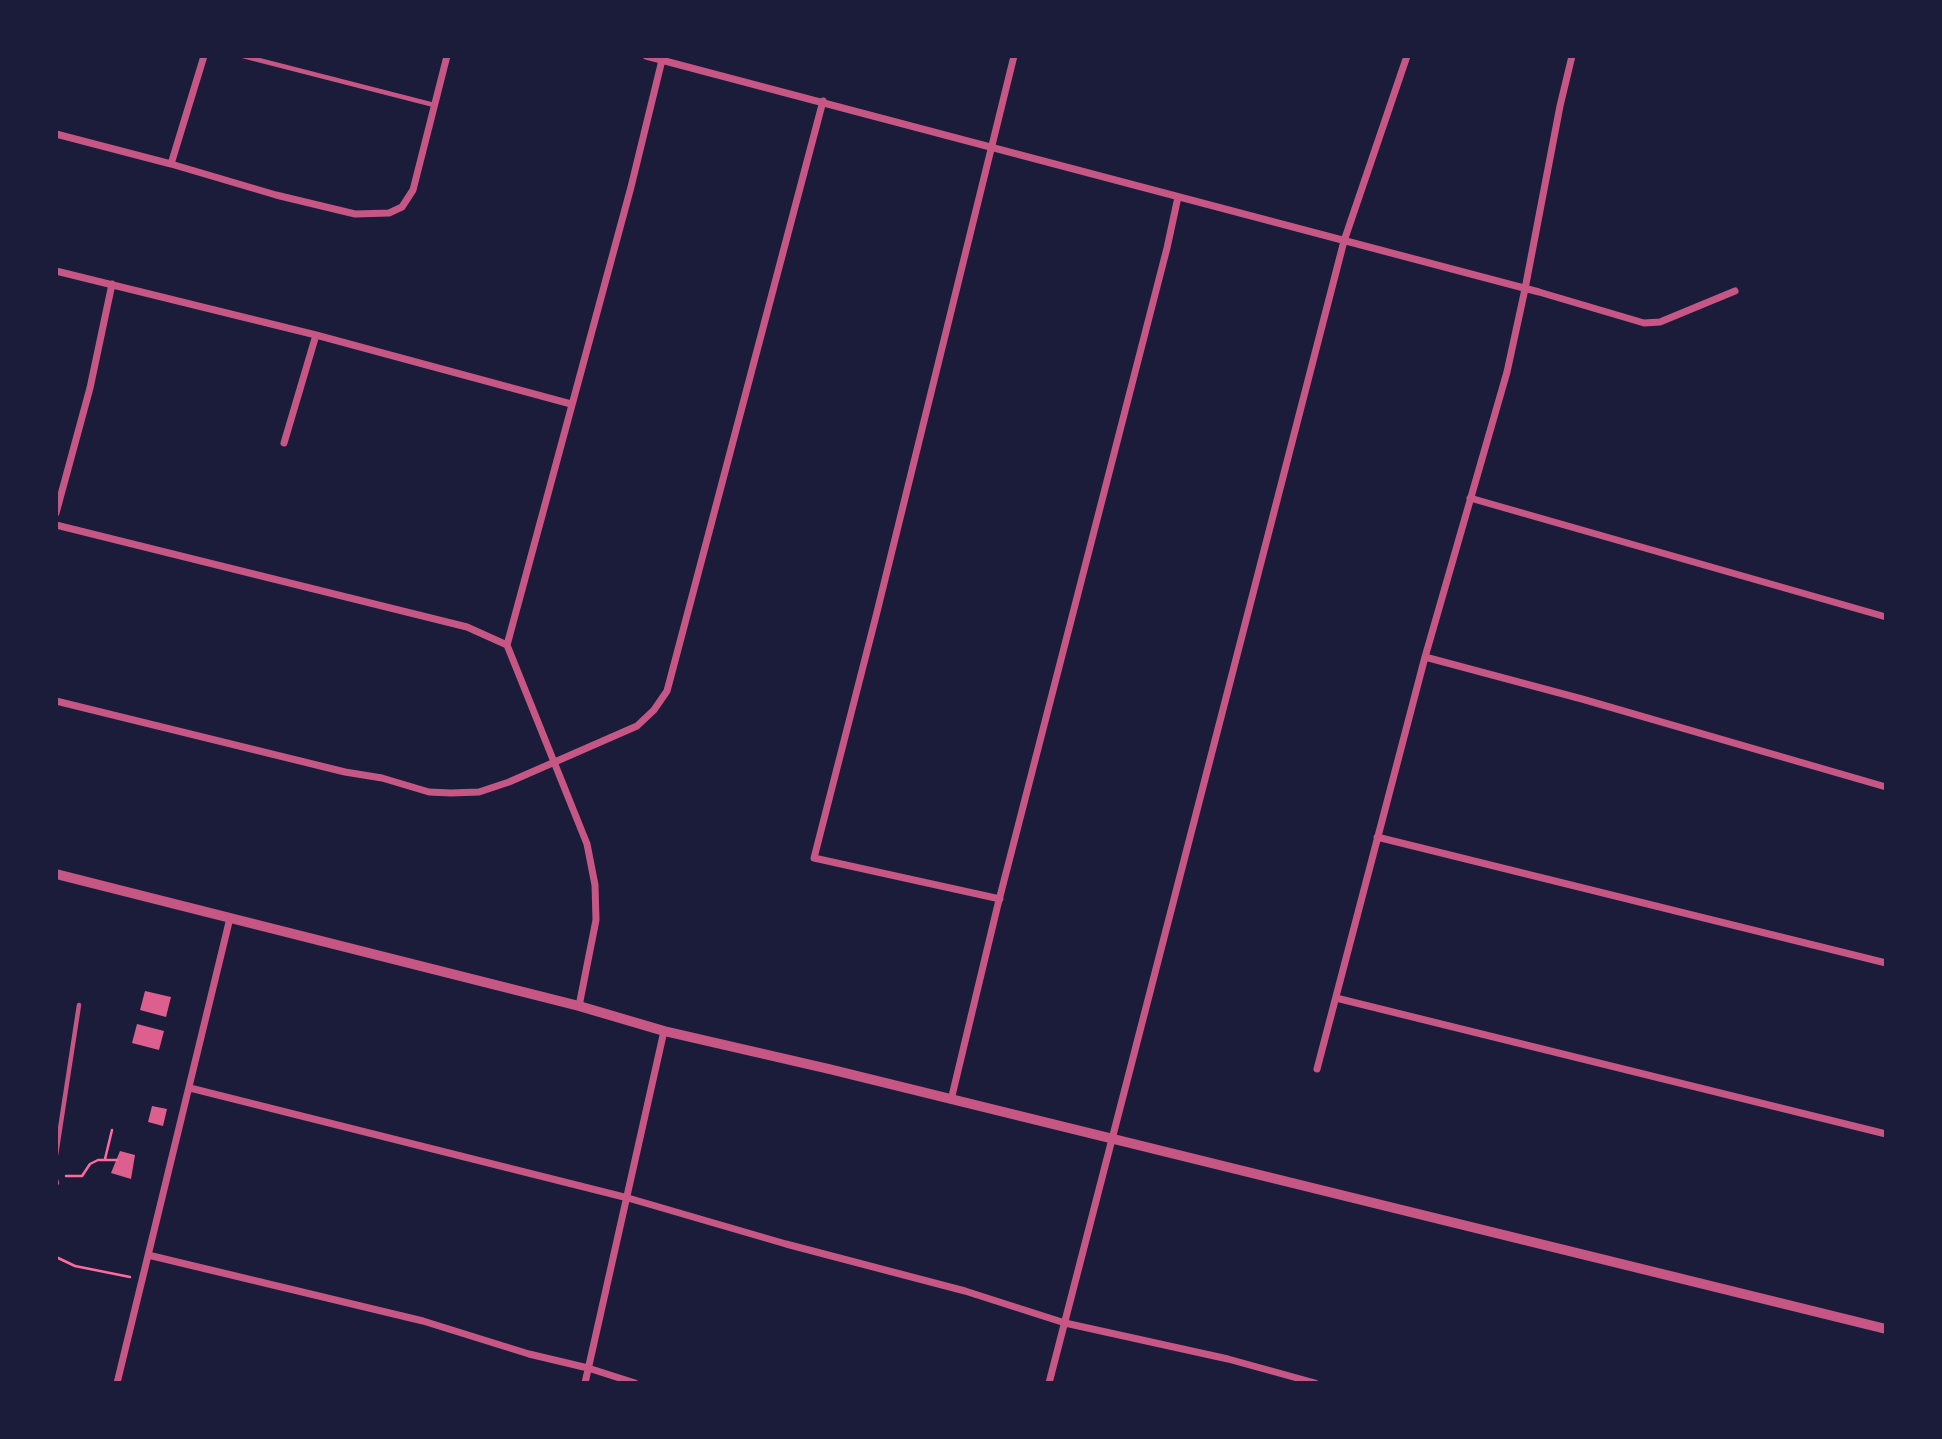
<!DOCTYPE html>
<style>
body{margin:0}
#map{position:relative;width:1942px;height:1439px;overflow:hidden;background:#1b1b3a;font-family:"DM Sans",sans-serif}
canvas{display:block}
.frame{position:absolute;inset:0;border:58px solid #1b1b3a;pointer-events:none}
</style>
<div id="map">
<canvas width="1942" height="1439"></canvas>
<div class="frame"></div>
</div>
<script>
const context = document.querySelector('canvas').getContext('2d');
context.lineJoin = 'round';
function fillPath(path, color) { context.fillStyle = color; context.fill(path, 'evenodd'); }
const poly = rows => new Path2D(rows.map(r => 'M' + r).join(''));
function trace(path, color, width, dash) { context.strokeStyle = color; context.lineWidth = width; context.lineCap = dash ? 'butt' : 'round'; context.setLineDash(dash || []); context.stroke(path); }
fillPath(poly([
 [145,991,171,997,166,1017,140,1010],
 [137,1024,164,1031,159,1050,132,1043],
 [152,1106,167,1109,163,1126,148,1122],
 [120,1151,135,1155,131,1179,111,1173]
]), '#dd5f8e');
trace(poly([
 [105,1159,112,1130],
 [66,1176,82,1176,90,1164,98,1160,117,1160],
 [56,1257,75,1266,130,1277]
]), '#ff6b9d', 2.5);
trace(poly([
 [243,56,434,105],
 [56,1155,79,1005],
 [56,1180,57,1183]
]), '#c65784', 4.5);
trace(poly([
 [646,56,1539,292,1644,323,1660,322,1735,291],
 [56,134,171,164,276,195,355,214,389,213,402,207,413,190,447,56],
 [171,164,204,56],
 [56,271,316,335,571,404],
 [284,443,316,335],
 [1470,498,1886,617],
 [56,513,90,388,112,284],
 [56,525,467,627,507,645],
 [1425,657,1582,699,1886,787],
 [56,701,345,772,382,778,429,792,451,793,479,792,509,782,637,726,654,710,667,691,823,101],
 [1377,837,1886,963],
 [1000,899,814,858,876,616,1014,56],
 [1336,998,1886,1134],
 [579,1006,596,920,595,885,587,844,507,645,631,187,662,60],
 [1317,1069,1425,657,1507,372,1525,289,1560,106,1572,56],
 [190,1088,628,1198,786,1244,965,1291,1065,1323,1228,1359,1315,1383],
 [951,1100,998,904,1167,248,1178,197],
 [148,1255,423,1321,529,1354,588,1368,635,1383],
 [117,1383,230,918],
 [585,1383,664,1031],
 [1049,1383,1344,241,1407,56]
]), '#c65784', 7);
trace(poly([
 [56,874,579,1006,664,1031,829,1069,1886,1329]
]), '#c65784', 10);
</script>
